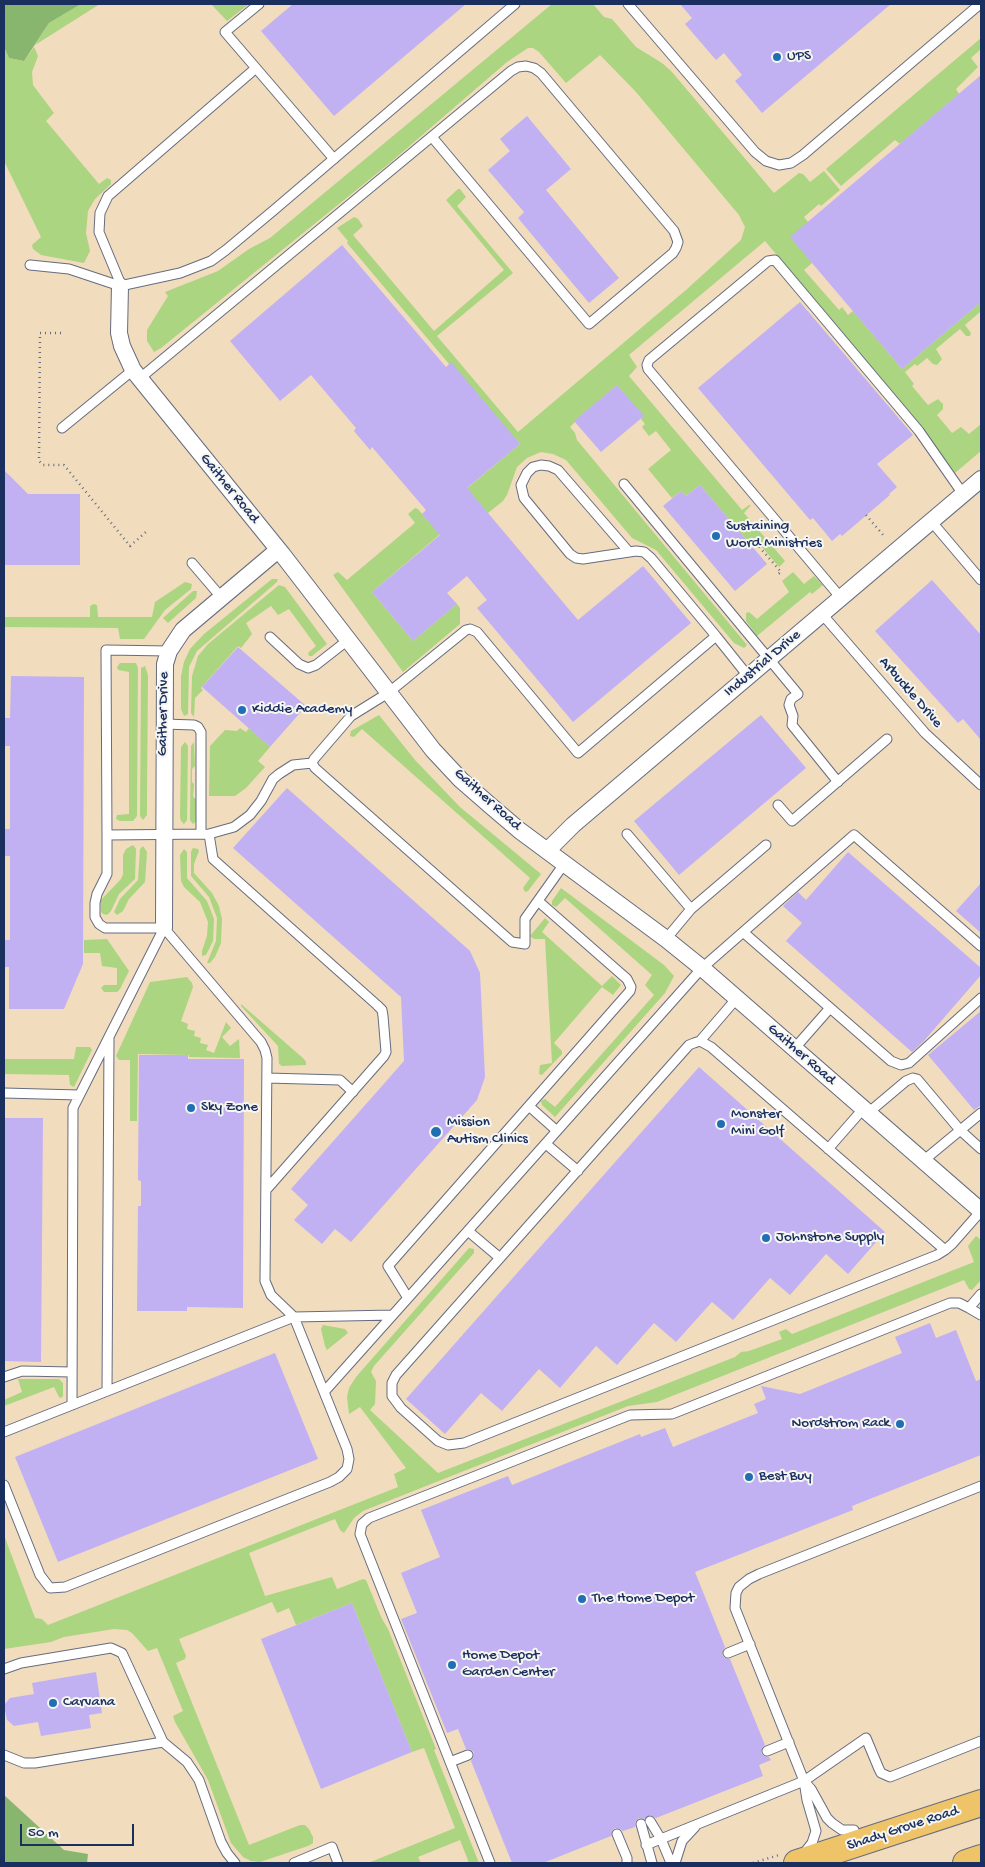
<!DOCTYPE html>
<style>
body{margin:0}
#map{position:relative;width:985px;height:1867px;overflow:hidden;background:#f1dcbd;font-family:"Gochi Hand",sans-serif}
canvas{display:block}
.frame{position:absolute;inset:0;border:5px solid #1b2f5e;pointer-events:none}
.scale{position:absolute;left:20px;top:1824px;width:114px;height:22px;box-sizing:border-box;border:2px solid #1b2f5e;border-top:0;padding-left:6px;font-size:15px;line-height:18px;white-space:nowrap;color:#1b2f5e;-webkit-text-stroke:4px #f6f6f2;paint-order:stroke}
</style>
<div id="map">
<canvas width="985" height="1867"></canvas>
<div class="frame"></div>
<div class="scale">50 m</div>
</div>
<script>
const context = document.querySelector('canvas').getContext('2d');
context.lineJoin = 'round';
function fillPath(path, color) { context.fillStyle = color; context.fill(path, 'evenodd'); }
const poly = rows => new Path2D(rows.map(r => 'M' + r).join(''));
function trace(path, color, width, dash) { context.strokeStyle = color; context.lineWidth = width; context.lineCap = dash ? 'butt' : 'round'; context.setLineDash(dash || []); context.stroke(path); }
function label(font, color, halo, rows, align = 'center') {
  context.font = font + ' "Gochi Hand",sans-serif'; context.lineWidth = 4; context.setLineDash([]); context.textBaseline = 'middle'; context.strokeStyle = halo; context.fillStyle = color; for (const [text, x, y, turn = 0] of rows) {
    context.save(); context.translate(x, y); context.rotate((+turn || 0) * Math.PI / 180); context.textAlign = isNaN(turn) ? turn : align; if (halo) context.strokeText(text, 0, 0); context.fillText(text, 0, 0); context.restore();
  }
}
fillPath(poly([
 [81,4,100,4,35,45,49,23],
 [211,4,249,4,227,21],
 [552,4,593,4,604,17,612,19,636,47,662,63,672,72,774,193,799,173,803,174,810,182,824,171,840,190,821,206,819,204,804,217,808,222,812,263,804,270,839,310,842,307,848,315,853,311,902,369,981,302,981,311,965,325,971,333,970,336,966,336,960,329,936,349,942,359,937,365,933,364,927,358,917,366,915,364,905,372,914,384,912,386,928,405,938,399,943,404,943,409,937,415,952,433,961,427,969,434,981,424,981,451,955,473,917,421,765,241,629,355,637,367,629,376,742,510,749,505,751,505,744,513,785,561,779,567,756,540,751,545,700,485,686,496,681,491,672,498,648,469,671,450,656,431,649,436,642,427,645,424,641,419,643,416,617,385,575,421,575,422,570,427,575,433,577,440,747,645,744,648,734,643,656,550,632,538,566,460,553,454,541,452,527,458,517,467,507,495,503,501,488,513,478,502,372,592,413,641,457,604,460,608,460,624,403,672,333,575,338,572,347,580,415,523,408,514,415,508,418,509,428,521,520,444,449,364,347,243,348,241,337,228,354,217,358,219,363,226,353,235,434,331,504,270,446,200,458,189,460,189,466,197,457,206,513,273,437,336,518,432,686,290,741,240,745,227,739,215,636,92,600,55,566,83,539,52,533,48,528,48,507,62,391,162,161,348,154,352,147,341,147,330,168,296,165,292,218,271,249,249,270,238],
 [981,38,981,49,971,58,978,67,956,89,959,94,900,144,895,140,841,186,826,169],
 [4,47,9,58,24,61,34,47,38,56,32,72,33,85,54,113,46,121,99,184,107,178,111,180,111,184,95,199,88,211,86,233,90,251,84,263,41,255,33,249,32,245,41,237,4,161],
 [793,572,804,584,814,576,823,585,812,594,810,592,757,636,746,621,746,613,749,612,757,619,789,592,782,581],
 [272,579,278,579,277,582,197,651,189,667,188,714,184,716,181,709,181,676,184,662,190,649,204,634],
 [185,582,192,584,191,589,165,610,144,639,120,639,118,628,4,627,4,617,90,617,90,606,94,604,97,605,98,617,152,617,155,602],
 [279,585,285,587,327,644,312,656,309,656,308,653,316,646,289,609,278,615,271,606,246,623,252,634,241,648,238,646,201,688,203,690,195,698,194,717,191,713,192,676,198,656,208,644],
 [193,591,197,591,196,598,168,623,163,618],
 [120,663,136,663,138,668,137,816,133,821,120,821,116,819,117,815,129,814,129,672,118,670,117,667],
 [145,666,148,675,147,796,147,815,143,820,140,816,141,677,141,668],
 [379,715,415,760,460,807,541,874,528,891,525,892,523,888,530,878,362,729,354,737,350,736,351,731],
 [240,728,246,732,249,728,270,747,258,761,265,767,246,788,235,796,209,796,210,746,225,730,237,731],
 [185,742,188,746,187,820,184,824,181,821,180,817,181,747],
 [194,742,195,766,192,769,192,782,194,784,193,797,198,800,197,821,193,824,190,820,191,746],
 [133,845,136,849,135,879,119,894,111,911,107,915,103,914,101,912,101,900,121,879,123,874,123,855,126,849],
 [143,846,147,852,145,882,129,899,123,911,117,915,114,912,120,899,138,880,140,849],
 [193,848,198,849,199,851,194,864,194,873,212,893,219,906,222,919,221,943,215,957,210,963,207,963,216,941,217,918,209,897,191,876,191,852],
 [184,849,187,852,187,878,207,901,214,919,213,941,206,955,202,956,202,951,207,936,208,922,200,902,184,887,181,881,180,855],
 [561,888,664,965,674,976,665,993,555,1117,542,1105,541,1101,545,1099,555,1107,654,995,645,985,652,975,565,898,556,907,552,905,552,901],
 [545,918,549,922,542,932,602,986,612,976,621,985,613,995,602,987,554,1043,562,1051,562,1054,542,1075,539,1074,540,1065,552,1063,545,939,534,939,530,936],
 [107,939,129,971,120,989,117,992,104,992,101,988,104,985,117,985,117,968,102,966,100,953,84,953,84,940],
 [187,977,192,983,193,987,181,1021,188,1024,187,1029,195,1031,194,1036,201,1038,200,1043,208,1045,206,1050,214,1053,226,1022,231,1028,222,1037,230,1046,239,1039,240,1058,189,1057,189,1055,138,1054,137,1121,130,1121,130,1060,119,1060,116,1056,150,982],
 [241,1004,304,1059,306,1062,306,1065,282,1066,279,1064,278,1046,241,1006],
 [76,1047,90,1047,92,1050,74,1087,70,1085,69,1075,4,1074,4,1059,74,1059],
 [976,1236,981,1240,981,1280,972,1290,969,1289,964,1280,657,1402,628,1406,363,1511,354,1518,344,1533,340,1530,335,1519,249,1553,265,1596,332,1577,337,1589,363,1579,366,1580,382,1619,388,1629,436,1749,434,1750,479,1863,469,1863,460,1840,418,1857,421,1863,368,1863,455,1828,424,1748,412,1752,352,1603,296,1625,289,1608,277,1613,272,1602,179,1639,186,1656,185,1659,176,1663,249,1845,300,1825,305,1825,309,1829,313,1837,313,1843,308,1846,260,1862,251,1861,243,1857,231,1843,208,1780,175,1722,173,1716,183,1711,157,1648,148,1651,132,1633,127,1630,114,1629,64,1637,51,1642,4,1649,4,1535,35,1618,42,1619,48,1625,398,1487,394,1474,406,1468,360,1407,349,1414,347,1397,349,1388,356,1377,469,1248,474,1249,474,1253,374,1366,371,1372,376,1381,375,1404,370,1410,438,1473,735,1357,741,1352,749,1351,782,1339,779,1332,786,1329,792,1334,974,1262,968,1246],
 [323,1325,345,1329,348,1333,327,1350,325,1346,321,1329],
 [18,1379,59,1379,63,1383,63,1396,61,1398,59,1397,54,1387,4,1406,4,1400,22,1392]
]), '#abd580');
fillPath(poly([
 [8,4,81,4,49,23,24,61,9,58,4,47,4,6],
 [4,1795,64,1850,88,1854,87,1863,4,1863]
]), '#88b66e');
fillPath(poly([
 [293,4,466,4,334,116,261,31],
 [680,4,891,4,762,113,735,81,742,75,724,53,716,60,685,24,692,18],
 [981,75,981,302,902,369,790,237],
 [527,116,571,169,546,190,619,278,589,303,518,218,524,212,488,170,510,151,500,139],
 [342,245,446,367,451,362,520,444,467,488,578,620,643,566,691,623,573,722,477,608,487,600,467,576,447,593,457,604,413,641,372,592,440,535,422,514,426,510,372,447,370,450,354,431,356,428,311,375,280,401,230,341],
 [800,302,913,435,877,464,897,487,889,494,890,495,842,536,840,534,832,541,813,518,810,520,698,388],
 [617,385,644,416,601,452,574,421],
 [4,470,28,494,80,494,80,565,4,565],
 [700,485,767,564,735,591,663,506,681,491,686,496],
 [932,580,981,635,981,740,963,719,958,723,875,631],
 [238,647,306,706,270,747,202,687],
 [11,676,84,677,83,964,64,1009,9,1009,9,967,4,967,4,940,10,940,10,856,4,856,4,829,10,829,10,746,4,746,4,718,10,718],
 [761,715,806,768,679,875,634,821],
 [287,788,470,951,480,973,485,1077,477,1100,351,1242,335,1229,322,1244,294,1220,308,1205,291,1189,404,1061,401,997,233,848],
 [848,852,981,968,981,975,923,1042,912,1052,786,941,802,923,783,906,798,892,806,900],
 [981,883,981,933,956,911],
 [981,1011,981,1105,974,1110,928,1055],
 [139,1055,188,1055,188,1059,244,1059,243,1308,187,1307,187,1311,137,1311,138,1206,141,1206,141,1181,138,1180],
 [699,1067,885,1232,848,1274,826,1254,790,1295,770,1278,733,1320,712,1302,676,1342,654,1323,617,1365,596,1346,560,1388,539,1369,502,1411,481,1393,445,1434,406,1399],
 [4,1118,43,1118,41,1362,4,1361],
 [930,1323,936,1338,956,1330,976,1381,981,1379,981,1455,852,1506,853,1510,695,1572,725,1647,723,1650,722,1655,725,1658,730,1659,765,1745,762,1748,761,1753,764,1756,769,1757,771,1760,759,1765,763,1776,656,1818,650,1815,644,1819,639,1818,635,1822,635,1827,623,1831,620,1829,615,1828,612,1831,611,1836,543,1863,512,1863,471,1761,474,1756,474,1752,469,1749,466,1749,458,1729,447,1733,401,1619,417,1613,401,1573,440,1557,421,1510,508,1476,512,1485,640,1434,641,1437,665,1428,673,1447,758,1413,754,1404,766,1399,761,1386,800,1394,902,1353,895,1337],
 [275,1353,318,1459,58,1562,15,1457],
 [352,1603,412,1752,321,1789,261,1639],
 [96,1672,102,1713,89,1715,91,1728,41,1736,38,1722,14,1726,7,1720,4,1705,10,1698,34,1694,32,1683]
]), '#c1b1f2');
const service = poly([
 [259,4,225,32,334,159],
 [628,4,755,152,766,161,779,165,791,163,803,155,980,4],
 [30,265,69,269,120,286,180,273,211,261,226,250,274,210,515,4],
 [120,286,119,280,99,232,100,213,108,196,256,68],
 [139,379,511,71,518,67,526,66,534,68,541,73,674,231,678,242,676,248,673,253,589,324,432,137],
 [62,428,133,370],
 [624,484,798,694,791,699,789,705,793,716,792,725,838,782],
 [931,521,981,580],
 [192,563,221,597],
 [841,598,648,369,647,365,649,360,768,261,775,260,919,431,963,494],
 [822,614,925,733,981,785],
 [716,636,748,676],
 [270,637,299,664,308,668,316,665,348,640],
 [169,651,106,650,107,835,209,834,234,827,250,815,261,801,273,779,279,774,293,765,312,763,314,759,351,716,388,693,466,630,470,629,477,632,578,753,716,636,651,558,644,552,636,551,583,559,576,558,570,554,524,498,521,485,527,473,533,467,541,465,549,466,558,470,629,552],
 [164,724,194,725,198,727,201,732,201,834],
 [312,763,315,768,512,942,525,944,525,919,564,864],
 [778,805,792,821,887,739],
 [209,834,213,859,377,1005,382,1010,383,1016,386,1052,384,1056,266,1190],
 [627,834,691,909],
 [743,932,891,1061,901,1065,909,1063,981,998],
 [666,939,691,909,766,845],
 [700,1041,737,998],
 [794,1049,830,1008],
 [267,1078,340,1080,353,1092],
 [4,1093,79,1095],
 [530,1107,557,1131],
 [868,1113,906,1081,913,1078,917,1079,960,1130,981,1149],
 [546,1144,578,1171],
 [828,1149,863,1109],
 [923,1161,981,1113],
 [468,1231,500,1258],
 [945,1250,711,1047,700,1041,694,1043,689,1045,396,1375,392,1383,392,1396,401,1408,438,1441,448,1445,464,1443,937,1255,945,1250,952,1244,981,1211],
 [981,1294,969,1308,981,1315],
 [408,1298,388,1266,630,991,631,987,627,979,538,901],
 [393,1315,294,1317,324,1392,408,1298,702,968,854,835,981,946],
 [4,1377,22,1371,72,1372],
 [107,1391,109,1039],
 [72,1405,73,1108,164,928],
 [4,1432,294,1317,271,1295,265,1281,267,1058,265,1050,261,1042,164,928,105,928,99,924,95,917,95,903,97,894,107,874,107,835],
 [4,1485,40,1575,50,1588,65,1587,330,1482,339,1477,347,1469,349,1459,347,1449,324,1392],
 [728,1653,750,1644],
 [4,1669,21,1663,111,1648,122,1653,163,1742,187,1762,199,1780,221,1842,227,1853,235,1863],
 [767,1751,789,1742],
 [4,1755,24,1763,35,1763,163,1742],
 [450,1762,468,1755],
 [804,1781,735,1608,736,1593,739,1587,749,1579,759,1574,981,1486],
 [650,1821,661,1839,671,1863],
 [641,1824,652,1863],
 [617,1834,627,1858,627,1863],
 [646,1845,804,1781,866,1738,879,1769,881,1773,890,1777,981,1741],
 [805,1852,812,1843,816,1831,807,1800,804,1781,811,1789,827,1818,832,1823,842,1830,854,1830],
 [294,1863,332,1847,338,1863],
 [490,1863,360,1534,362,1524,369,1518,630,1415,672,1414,950,1303,959,1303,969,1308],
 [675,1863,682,1841,695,1827]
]);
const minor = poly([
 [120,286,119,333,122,346,133,370,282,554,433,750,461,780,492,807,519,830,666,939,702,968,981,1211],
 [547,851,573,825,981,479],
 [164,928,165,664,169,651,183,630,278,550]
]);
const primary = poly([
 [797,1863,981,1803],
 [966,1863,981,1858]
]);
trace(service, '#666c7f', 11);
trace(minor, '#666c7f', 18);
trace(primary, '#666c7f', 28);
trace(poly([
 [61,333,40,333,39,461,43,465,64,465,130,546,146,532],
 [866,515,884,536],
 [752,546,756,543,781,572,777,575],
 [753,1863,779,1855]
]), '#666c7f', 2.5, [1, 4]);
trace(service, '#fff', 9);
trace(minor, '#fff', 16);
trace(primary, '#efc469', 26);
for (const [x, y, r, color] of [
 [777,57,5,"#1f6fb2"],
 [716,536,5,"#1f6fb2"],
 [242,710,5,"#1f6fb2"],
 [191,1108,5,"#1f6fb2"],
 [721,1124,5,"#1f6fb2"],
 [436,1132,6,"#1f6fb2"],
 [766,1238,5,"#1f6fb2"],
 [900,1424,5,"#1f6fb2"],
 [749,1477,5,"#1f6fb2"],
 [582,1599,5,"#1f6fb2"],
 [452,1665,5,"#1f6fb2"],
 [53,1703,5,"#1f6fb2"]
]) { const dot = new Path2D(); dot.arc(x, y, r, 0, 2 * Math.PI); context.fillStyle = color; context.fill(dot); trace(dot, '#f6f6f2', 2); }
label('15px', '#1b2f5e', '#f6f6f2', [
 ["UPS",787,57],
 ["Sustaining",726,527],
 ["Word Ministries",726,544],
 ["Kiddie Academy",252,710],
 ["Sky Zone",201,1108],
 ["Monster",731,1115],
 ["Mini Golf",731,1132],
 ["Mission",447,1123],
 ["Autism Clinics",447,1140],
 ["Johnstone Supply",776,1238],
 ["Nordstrom Rack",890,1424,"right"],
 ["Best Buy",759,1477],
 ["The Home Depot",592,1599],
 ["Home Depot",462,1656],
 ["Garden Center",462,1673],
 ["Carvana",63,1703]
], 'left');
label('15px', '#1b2f5e', '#f6f6f2', [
 ["Gaither Road",229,489,51],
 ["Industrial Drive",763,664,-40],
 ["Arbuckle Drive",910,693,49],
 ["Gaither Drive",164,714,-89],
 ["Gaither Road",487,800,42],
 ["Gaither Road",801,1055,41],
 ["Shady Grove Road",903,1829,-18]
]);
</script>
